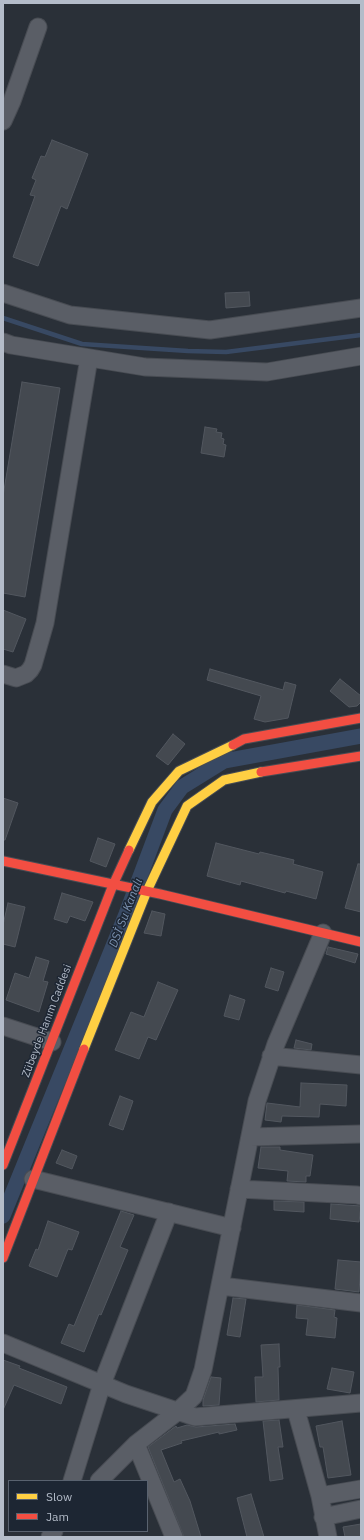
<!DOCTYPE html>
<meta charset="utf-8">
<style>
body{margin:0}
#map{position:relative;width:364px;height:1540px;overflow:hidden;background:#2a3038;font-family:"IBM Plex Sans",sans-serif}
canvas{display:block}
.frame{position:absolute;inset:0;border:4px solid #b4bcc9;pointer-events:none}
.legend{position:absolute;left:8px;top:1480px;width:140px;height:52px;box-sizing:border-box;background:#1d2633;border:1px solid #59626f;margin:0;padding:5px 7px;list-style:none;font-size:12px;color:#b4bcc9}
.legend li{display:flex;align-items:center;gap:8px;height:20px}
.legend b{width:20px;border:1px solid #59626f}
</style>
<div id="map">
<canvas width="364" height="1540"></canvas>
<div class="frame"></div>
<ul class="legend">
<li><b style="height:5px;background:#ffcf43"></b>Slow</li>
<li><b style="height:5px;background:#f24e42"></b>Jam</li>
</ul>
</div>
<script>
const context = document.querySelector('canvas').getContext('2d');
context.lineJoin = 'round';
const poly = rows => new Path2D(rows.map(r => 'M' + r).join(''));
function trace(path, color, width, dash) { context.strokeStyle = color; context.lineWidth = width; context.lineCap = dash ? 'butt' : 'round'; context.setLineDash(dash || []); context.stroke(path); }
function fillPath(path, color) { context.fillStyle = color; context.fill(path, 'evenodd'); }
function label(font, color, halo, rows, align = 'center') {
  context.font = font + ' "IBM Plex Sans",sans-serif'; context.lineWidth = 3; context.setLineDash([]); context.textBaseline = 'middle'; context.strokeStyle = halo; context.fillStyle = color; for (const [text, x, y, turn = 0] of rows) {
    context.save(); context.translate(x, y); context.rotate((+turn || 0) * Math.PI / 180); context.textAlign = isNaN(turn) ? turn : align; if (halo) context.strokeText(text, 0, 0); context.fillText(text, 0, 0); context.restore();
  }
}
trace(poly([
 [3,318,82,344,188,351,226,352,361,335]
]), '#384963', 4.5);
trace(poly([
 [3,1216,126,914,165,810,182,787,224,761,361,736]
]), '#384963', 15);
const building = poly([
 [52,140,88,154,67,209,61,206,38,266,13,257,35,196,30,195,36,180,32,178,41,156,45,157,52,140],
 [249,292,250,306,226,308,225,293,249,292],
 [22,382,60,388,25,597,3,593,3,496,22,382],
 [205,427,217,429,216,432,222,433,221,438,224,439,223,444,226,445,224,457,201,453,205,427],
 [3,610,26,619,13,652,3,649,3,610],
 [210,669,283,690,285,682,296,685,288,718,265,722,254,719,261,696,207,680,210,669],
 [340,679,361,696,361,702,357,706,349,707,330,691,340,679],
 [173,734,185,744,168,765,156,756,173,734],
 [3,798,18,803,5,840,3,840,3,798],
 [98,838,115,844,106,867,90,861,98,838],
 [216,843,259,854,260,852,294,860,293,864,323,872,316,899,286,891,285,893,241,881,240,885,207,876,216,843],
 [358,864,361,864,361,912,345,908,358,864],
 [62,893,93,902,85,921,70,916,67,923,54,919,62,893],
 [8,903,25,907,15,947,3,944,3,925,8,903],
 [152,911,165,914,161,936,144,933,152,911],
 [328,947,358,954,355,963,326,954,328,947],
 [36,957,49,961,43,981,48,982,39,1012,6,1000,15,973,29,978,36,957],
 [271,968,284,972,278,991,265,987,271,968],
 [158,982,178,990,156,1040,148,1037,139,1059,115,1050,131,1012,144,1017,158,982],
 [230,995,245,1000,239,1020,224,1016,230,995],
 [296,1040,312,1044,311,1050,294,1048,296,1040],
 [301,1083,347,1085,346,1106,320,1104,319,1117,282,1116,281,1122,265,1120,267,1103,300,1107,301,1083],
 [120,1096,133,1101,123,1130,109,1125,120,1096],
 [261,1147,280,1147,280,1150,313,1155,310,1176,306,1176,306,1182,287,1181,288,1171,258,1168,261,1147],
 [62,1150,77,1156,72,1169,56,1163,62,1150],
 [274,1201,304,1202,304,1212,274,1210,274,1201],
 [331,1204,361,1206,359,1222,330,1219,331,1204],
 [121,1211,134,1215,120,1247,128,1250,101,1315,99,1314,84,1352,61,1343,69,1324,74,1326,121,1211],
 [48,1221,79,1232,72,1250,68,1249,57,1277,29,1266,36,1249,38,1250,48,1221],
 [338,1260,361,1262,359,1292,335,1289,338,1260],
 [233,1298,246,1299,240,1337,227,1335,233,1298],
 [297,1305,335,1310,334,1317,337,1318,335,1338,306,1335,308,1319,296,1318,297,1305],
 [279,1344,280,1367,278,1367,279,1400,256,1402,255,1377,263,1377,261,1345,279,1344],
 [3,1360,20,1366,19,1368,67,1387,61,1404,14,1385,3,1410,3,1360],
 [332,1368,354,1372,350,1393,327,1389,332,1368],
 [211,1377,221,1378,219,1405,203,1406,203,1400,211,1377],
 [279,1420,283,1447,278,1447,283,1479,270,1481,263,1421,279,1420],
 [342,1421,351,1475,328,1478,323,1447,320,1447,316,1426,342,1421],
 [235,1424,237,1430,219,1434,219,1432,181,1441,182,1443,161,1450,174,1482,180,1479,190,1501,201,1537,184,1537,148,1447,176,1426,177,1428,187,1425,196,1427,235,1424],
 [251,1494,264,1537,247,1537,237,1498,251,1494],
 [361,1524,361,1537,345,1537,343,1527,361,1524]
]);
fillPath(building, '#444950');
trace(building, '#52575f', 1);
const street = poly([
 [3,121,12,101,38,27],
 [3,293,70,315,210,330,361,308],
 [3,342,11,345,145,367,267,372,361,356],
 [3,674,16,678,26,674,30,670,33,665,45,623,89,358],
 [3,1026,52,1042],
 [271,1056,361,1065],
 [250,1137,361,1134],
 [33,1179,232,1228],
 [239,1189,357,1195,361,1196],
 [221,1286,361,1303],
 [3,1343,126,1394,195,1417,361,1403],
 [296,1410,320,1496,328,1537],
 [136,1444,174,1537],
 [72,1481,102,1384,169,1212],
 [99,1481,136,1444,177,1412,194,1396,203,1370,257,1101,276,1044,323,933],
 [320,1496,361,1489],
 [323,1517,361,1509],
 [50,1537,54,1531]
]);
const slow = poly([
 [129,850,152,802,179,771,233,745],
 [84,1049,147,891,187,806,224,780,261,772]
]);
const jam = poly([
 [233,745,244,739,361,718],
 [261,772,361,756],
 [3,861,160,894,361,942],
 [3,1165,113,885,129,850],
 [3,1258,84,1049]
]);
trace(street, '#484c53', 19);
trace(slow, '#484c53', 11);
trace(jam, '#484c53', 11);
trace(street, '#5a5e66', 17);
trace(slow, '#ffcf43', 9);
trace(jam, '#f24e42', 9);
label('11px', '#b4bcc9', '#1d2633', [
 ["Zübeyde Hanım Caddesi",47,1021,-69]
]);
label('italic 12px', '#7c92b1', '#1d2633', [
 ["DSİ Su Kanalı",126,913,-69]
]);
</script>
